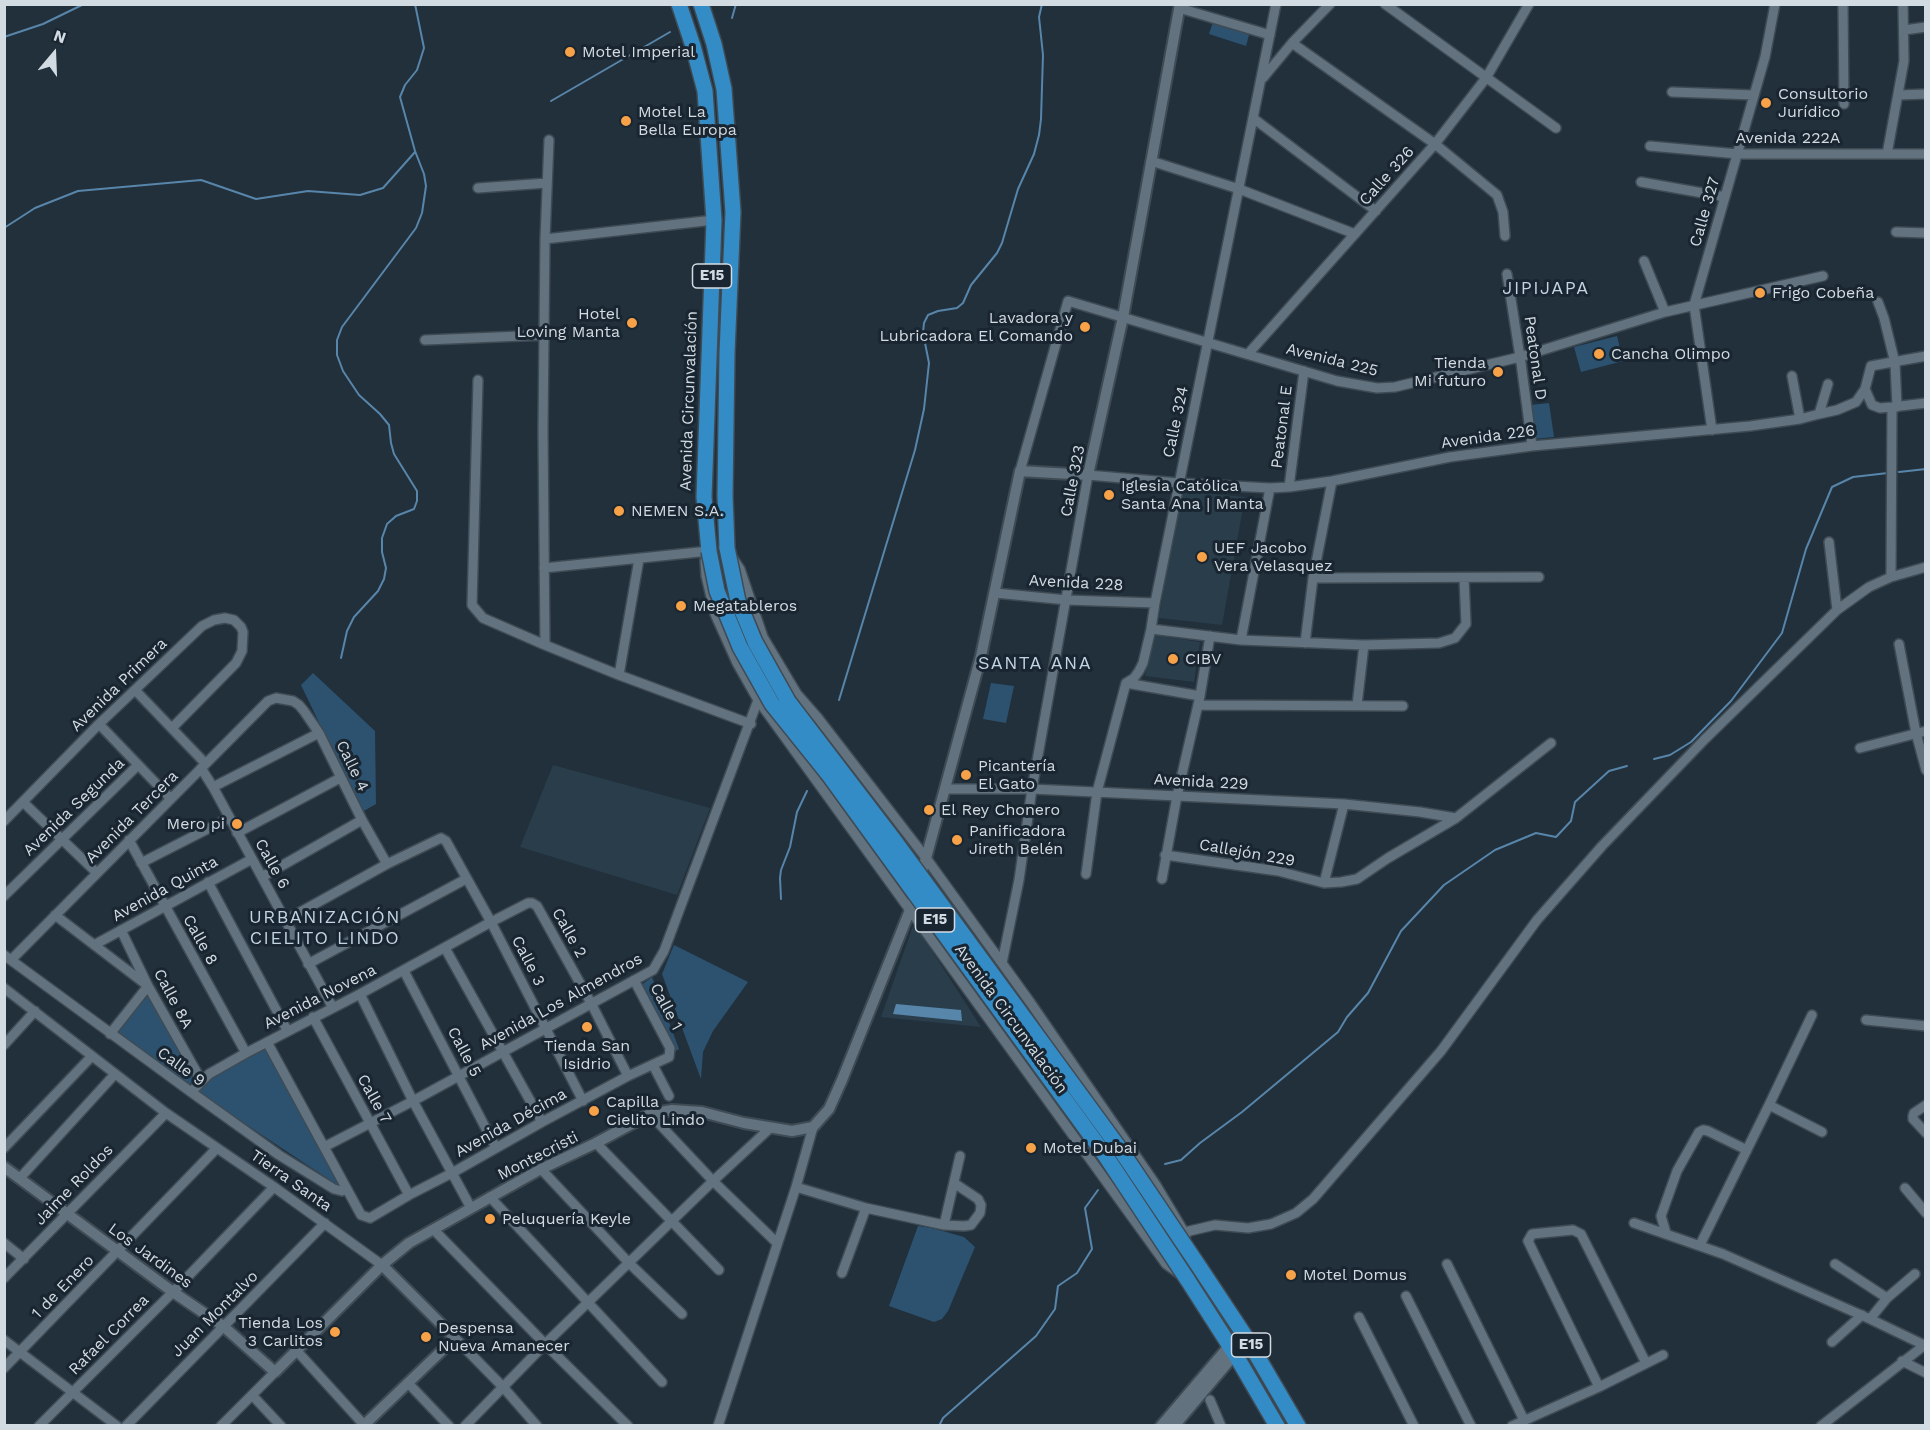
<!DOCTYPE html>
<meta charset="utf-8">
<style>
body{margin:0}
#map{position:relative;width:1930px;height:1430px;overflow:hidden;background:#22303b;font-family:"Work Sans",sans-serif}
canvas{display:block}
.frame{position:absolute;inset:0;border:6px solid #d3dbe2;pointer-events:none}
.north{position:absolute;left:24px;top:24px;width:60px;height:60px;-webkit-text-stroke:4px #192631;paint-order:stroke;rotate:19deg;font-size:16px;font-weight:700;line-height:24px;text-align:center;color:#d3dbe2}
.north::after{content:'';display:block;margin:auto;width:21px;height:27px;background:#d3dbe2;clip-path:polygon(50% 0,100% 100%,50% 72%,0 100%)}
</style>
<div id="map">
<canvas width="1930" height="1430"></canvas>
<div class="frame"></div>
<div class="north">N</div>
</div>
<script>
const context = document.querySelector('canvas').getContext('2d');
context.lineJoin = 'round';
function fillPath(path, color) { context.fillStyle = color; context.fill(path, 'evenodd'); }
const poly = rows => new Path2D(rows.map(r => 'M' + r).join(''));
function trace(path, color, width, dash) { context.strokeStyle = color; context.lineWidth = width; context.lineCap = dash ? 'butt' : 'round'; context.setLineDash(dash || []); context.stroke(path); }
function label(font, color, halo, rows, align = 'center') {
  context.font = font + ' "Work Sans",sans-serif'; context.lineWidth = 6; context.setLineDash([]); context.textBaseline = 'middle'; context.strokeStyle = halo; context.fillStyle = color; for (const [text, x, y, turn = 0] of rows) {
    context.save(); context.translate(x, y); context.rotate((+turn || 0) * Math.PI / 180); context.textAlign = isNaN(turn) ? turn : align; if (halo) context.strokeText(text, 0, 0); context.fillText(text, 0, 0); context.restore();
  }
}
fillPath(poly([
 [1180,491,1245,497,1222,625,1159,618],
 [1154,635,1200,642,1194,682,1145,676],
 [553,765,710,808,677,895,520,847],
 [914,923,981,1027,881,1017]
]), '#293d4b');
fillPath(poly([
 [1216,13,1252,24,1246,46,1209,34],
 [1617,336,1623,361,1581,372,1574,347],
 [1549,403,1554,437,1534,439,1530,405],
 [313,673,375,731,376,804,362,812,301,685],
 [991,683,1014,686,1006,723,983,719],
 [674,945,748,982,713,1031,703,1052,701,1079,662,974],
 [652,977,679,1049,674,1052,640,986],
 [148,995,197,1077,189,1085,116,1032],
 [264,1047,279,1073,342,1188,197,1092,205,1083,216,1074],
 [918,1226,932,1228,964,1237,975,1247,948,1311,942,1319,934,1322,889,1306]
]), '#2c5270');
fillPath(poly([
 [896,1004,961,1010,962,1021,893,1014]
]), '#5885aa');
trace(poly([
 [732,18,736,4],
 [4,37,43,24,84,4],
 [551,101,670,32],
 [4,228,35,208,78,191,201,180,256,199,308,191,360,195,383,188,415,152],
 [1899,472,1926,469],
 [341,658,347,631,354,617,378,591,384,579,386,568,382,552,382,538,387,524,396,516,414,509,417,501,417,491,394,454,391,443,389,425,380,414,359,395,343,371,337,355,337,340,342,327,416,228,422,213,426,186,424,174,415,151,400,97,405,85,417,70,424,48,415,4],
 [839,700,915,450,924,409,929,363,923,333,924,323,928,315,938,311,957,308,963,303,971,285,997,253,1002,243,1018,189,1034,154,1039,135,1041,119,1043,55,1039,17,1042,4],
 [1654,759,1670,755,1691,742,1731,701,1782,633,1806,549,1832,487,1853,477,1888,473],
 [781,899,780,878,781,870,790,847,797,812,807,791],
 [1165,1164,1181,1160,1200,1143,1242,1112,1338,1032,1347,1017,1368,993,1401,931,1444,885,1495,850,1536,833,1556,837,1571,821,1575,802,1609,771,1627,766],
 [939,1426,943,1418,1036,1336,1055,1309,1058,1286,1077,1273,1092,1249,1085,1208,1098,1190]
]), '#5885aa', 2);
const minor = poly([
 [1385,4,1556,128],
 [1843,4,1844,104],
 [1179,8,1270,35],
 [1904,30,1926,27],
 [1292,43,1435,144,1497,195,1503,212,1505,236],
 [1263,78,1292,43,1330,4],
 [1672,92,1754,95],
 [1899,95,1926,94],
 [1253,118,1376,211],
 [1650,146,1738,154,1926,154],
 [1887,154,1904,61,1903,4],
 [1151,161,1239,189,1355,234],
 [1641,182,1725,197],
 [478,188,547,183],
 [714,220,545,239,543,430,545,645,619,675,751,724],
 [1896,232,1926,233],
 [545,239,549,140],
 [1644,261,1665,312],
 [1507,274,1521,363,1532,446],
 [1878,302,1884,318,1895,363,1897,407],
 [425,340,545,335],
 [1248,354,1435,144,1486,78,1529,4],
 [478,380,472,605,483,618,545,645],
 [1865,389,1872,405,1880,408,1892,407],
 [1819,414,1837,410,1856,402,1865,389,1871,366,1926,356],
 [1800,419,1819,414,1828,384],
 [1712,430,1694,305,1765,57,1775,4],
 [1020,471,1068,301,1337,381,1377,388,1395,387,1520,357,1665,312,1823,276],
 [1289,487,1304,371],
 [1829,542,1837,610],
 [732,557,740,569,763,637,797,694,818,718,926,858,1030,1002,1156,1185,1186,1235],
 [544,568,709,551,705,561,706,576,715,614,737,663,758,700,1166,1264,1180,1274],
 [1891,577,1892,407,1926,403],
 [1313,578,1539,577],
 [995,593,1067,600,1155,603],
 [1151,629,1241,640,1364,645,1439,643,1455,638,1466,624,1464,578],
 [1241,640,1270,488],
 [1305,643,1313,578,1332,481],
 [1899,644,1916,733,1926,770],
 [619,675,639,559],
 [1126,683,1200,696],
 [135,690,205,763],
 [1198,705,1403,706],
 [1357,705,1364,645],
 [99,724,171,799],
 [1860,748,1926,731],
 [201,768,213,787,333,1008],
 [213,787,319,733],
 [945,789,1032,789,1344,804,1420,812,1456,818],
 [23,802,97,873],
 [4,821,99,724,202,626,214,620,225,618,234,620,241,627,243,632,242,651,236,663,172,728],
 [237,833,340,778],
 [129,840,246,1053],
 [1165,855,1278,871,1324,883,1341,882,1357,879,1388,858,1456,818,1551,743],
 [141,863,229,818],
 [1086,874,1097,792,1126,683,1134,678,1139,671,1143,663,1151,629,1155,603,1276,4],
 [262,877,362,820],
 [1162,879,1177,796,1200,696,1210,636],
 [208,882,287,1030],
 [1324,883,1344,804],
 [4,896,138,765],
 [55,915,148,986,110,1034],
 [286,920,387,864,441,838,446,841,491,922,583,1101],
 [121,930,148,986,201,1080],
 [94,945,252,859],
 [445,948,542,1122],
 [4,955,191,1092,279,1155,334,1189,342,1191,346,1189],
 [11,960,268,701,276,698,293,701,299,705,304,711,319,733,362,820,387,864],
 [1002,963,1019,880,1032,789,1088,475,1179,483,1270,488,1289,487,1332,481,1450,457,1532,446,1750,426,1800,419,1792,376],
 [308,964,466,879],
 [404,971,496,1148],
 [4,988,166,1113,274,1187,382,1265],
 [360,994,413,1101,471,1208],
 [313,1017,409,1195],
 [1866,1020,1926,1026],
 [267,1042,361,1215,370,1218,409,1195,452,1173,542,1122,628,1076,669,1057,670,1048,634,980],
 [4,1045,35,1011],
 [653,1065,669,1096],
 [191,1092,209,1074,246,1053,360,994,491,922,528,903,532,903,537,906,591,1003,628,1076],
 [1769,1105,1812,1015],
 [1926,1105,1914,1113,1913,1116,1913,1119,1926,1133],
 [650,1114,713,1181,777,1243],
 [596,1143,719,1270],
 [324,1147,413,1101,653,970,664,951,758,700],
 [4,1148,92,1056],
 [541,1169,629,1263,682,1314],
 [20,1178,115,1074],
 [796,1187,866,1208,944,1225,960,1156],
 [1905,1188,1926,1213],
 [490,1197,662,1382],
 [1634,1223,1723,1254,1870,1319,1924,1345],
 [944,1225,964,1226,971,1225,980,1213,981,1205,978,1199,954,1183],
 [434,1230,545,1344,628,1426],
 [1185,1232,1215,1225,1248,1228,1271,1224,1296,1213,1313,1199,1441,1051,1537,920,1602,846,1704,740,1837,610,1869,587,1891,577,1926,567],
 [1666,1233,1661,1216,1677,1171,1699,1132,1703,1130,1708,1131,1747,1150],
 [4,1243,24,1259],
 [1700,1245,1769,1105,1822,1132],
 [1447,1264,1524,1420],
 [1835,1264,1887,1298],
 [842,1273,866,1208],
 [4,1278,166,1113],
 [1406,1296,1471,1426],
 [1359,1317,1414,1426],
 [1870,1319,1887,1298,1915,1274],
 [455,1338,503,1387,537,1426],
 [4,1340,117,1426],
 [1832,1342,1862,1315],
 [296,1350,365,1426],
 [1902,1361,1926,1373],
 [4,1368,217,1148],
 [408,1383,449,1426],
 [1599,1387,1528,1241,1532,1234,1573,1230,1581,1234,1646,1363],
 [252,1395,281,1426],
 [1210,1400,1221,1426],
 [39,1426,173,1292,274,1187],
 [126,1426,325,1223],
 [221,1426,275,1372],
 [465,1426,545,1344,713,1181,769,1129],
 [718,1426,796,1187,813,1127],
 [1512,1426,1599,1387,1663,1355],
 [1821,1426,1926,1344]
]);
const tertiary = poly([
 [4,1167,173,1292,223,1326,275,1372,382,1265,409,1243,541,1169,596,1143,650,1114,672,1110,702,1112,744,1123,792,1131,813,1127,829,1109,842,1080,910,910,926,858,981,656,1020,471,1088,475,1123,317,1180,4],
 [363,1426,455,1338,382,1265],
 [1161,1426,1230,1345],
 [1174,1426,1235,1354]
]);
const trunk = poly([
 [679,4,693,46,705,91,714,220,704,497,709,551],
 [701,4,714,44,724,89,733,212,727,353,725,496,727,548],
 [1200,1268,1249,1342,1298,1426],
 [1187,1279,1235,1354,1277,1426]
]);
trace(minor, '#3f4b54', 12);
trace(tertiary, '#3f4b54', 14);
trace(trunk, '#3f4b54', 18);
trace(minor, '#62727f', 9);
trace(tertiary, '#62727f', 10);
trace(trunk, '#348cc7', 15);
const trunkBridge = poly([
 [727,548,738,601,755,642,788,701,894,840,1120,1149,1200,1268],
 [709,551,717,591,740,647,772,704,829,775,1105,1155,1187,1279]
]);
trace(trunkBridge, '#3f4b54', 18, []);
trace(trunkBridge, '#348cc7', 15);
for (const [x, y, r, color] of [
 [570,52,6,"#f7a148"],
 [1766,103,6,"#f7a148"],
 [626,121,6,"#f7a148"],
 [1760,293,6,"#f7a148"],
 [632,323,6,"#f7a148"],
 [1085,327,6,"#f7a148"],
 [1599,354,6,"#f7a148"],
 [1498,372,6,"#f7a148"],
 [1109,495,6,"#f7a148"],
 [619,511,6,"#f7a148"],
 [1202,557,6,"#f7a148"],
 [681,606,6,"#f7a148"],
 [1173,659,6,"#f7a148"],
 [966,775,6,"#f7a148"],
 [929,810,6,"#f7a148"],
 [237,824,6,"#f7a148"],
 [957,840,6,"#f7a148"],
 [587,1027,6,"#f7a148"],
 [594,1111,6,"#f7a148"],
 [1031,1148,6,"#f7a148"],
 [490,1219,6,"#f7a148"],
 [1291,1275,6,"#f7a148"],
 [335,1332,6,"#f7a148"],
 [426,1337,6,"#f7a148"]
]) { const dot = new Path2D(); dot.arc(x, y, r, 0, 2 * Math.PI); context.fillStyle = color; context.fill(dot); trace(dot, '#192631', 2); }
for (const [x, y, w] of [
 [712,276,39],
 [935,920,39],
 [1251,1345,39]
]) { const box = new Path2D(); box.roundRect(x - w / 2, y - 12, w, 24, 4.5); context.fillStyle = '#192631'; context.fill(box); trace(box, '#d3dbe2', 1.5); }
label('bold 15px', '#d3dbe2', null, [
 ["E15",712,276],
 ["E15",935,920],
 ["E15",1251,1345]
]);
label('16px', '#d3dbe2', '#192631', [
 ["Motel Imperial",582,52],
 ["Consultorio",1778,94],
 ["Jurídico",1778,112],
 ["Motel La",638,112],
 ["Bella Europa",638,130],
 ["Frigo Cobeña",1772,293],
 ["Hotel",620,314,"right"],
 ["Loving Manta",620,332,"right"],
 ["Lavadora y",1073,318,"right"],
 ["Lubricadora El Comando",1073,336,"right"],
 ["Cancha Olimpo",1611,354],
 ["Tienda",1486,363,"right"],
 ["Mi futuro",1486,381,"right"],
 ["Iglesia Católica",1121,486],
 ["Santa Ana | Manta",1121,504],
 ["NEMEN S.A.",631,511],
 ["UEF Jacobo",1214,548],
 ["Vera Velasquez",1214,566],
 ["Megatableros",693,606],
 ["CIBV",1185,659],
 ["Picantería",978,766],
 ["El Gato",978,784],
 ["El Rey Chonero",941,810],
 ["Mero pi",225,824,"right"],
 ["Panificadora",969,831],
 ["Jireth Belén",969,849],
 ["Tienda San",587,1046,"center"],
 ["Isidrio",587,1064,"center"],
 ["Capilla",606,1102],
 ["Cielito Lindo",606,1120],
 ["Motel Dubai",1043,1148],
 ["Peluquería Keyle",502,1219],
 ["Motel Domus",1303,1275],
 ["Tienda Los",323,1323,"right"],
 ["3 Carlitos",323,1341,"right"],
 ["Despensa",438,1328],
 ["Nueva Amanecer",438,1346]
], 'left');
label('16px', '#d3dbe2', '#192631', [
 ["Avenida 222A",1788,138],
 ["Calle 326",1387,176,-48],
 ["Calle 327",1705,212,-74],
 ["Peatonal D",1535,358,82],
 ["Avenida 225",1332,360,14],
 ["Avenida Circunvalación",689,401,-88],
 ["Calle 324",1176,422,-78],
 ["Peatonal E",1282,427,-83],
 ["Avenida 226",1488,437,-8],
 ["Calle 323",1073,481,-79],
 ["Avenida 228",1076,583,3],
 ["Avenida Primera",119,685,-44],
 ["Calle 4",352,766,64],
 ["Avenida 229",1201,782,3],
 ["Avenida Segunda",74,807,-44],
 ["Avenida Tercera",132,817,-45],
 ["Callejón 229",1247,853,10],
 ["Calle 6",272,864,61],
 ["Avenida Quinta",165,889,-29],
 ["Calle 2",569,933,61],
 ["Calle 8",200,940,61],
 ["Calle 3",528,961,63],
 ["Avenida Novena",320,997,-27],
 ["Calle 8A",173,999,62],
 ["Avenida Los Almendros",561,1002,-29],
 ["Calle 1",666,1007,62],
 ["Avenida Circunvalación",1011,1019,54],
 ["Calle 5",464,1052,62],
 ["Calle 9",181,1067,36],
 ["Calle 7",374,1099,61],
 ["Avenida Décima",511,1123,-29],
 ["Montecristi",538,1156,-27],
 ["Tierra Santa",291,1181,35],
 ["Jaime Roldos",74,1185,-46],
 ["Los Jardines",150,1256,36],
 ["1 de Enero",63,1287,-46],
 ["Juan Montalvo",215,1314,-45],
 ["Rafael Correa",109,1335,-45]
]);
context.letterSpacing = '1.5px';
label('18px', '#c2d3e2', '#192631', [
 ["JIPIJAPA",1546,289],
 ["SANTA ANA",1035,664],
 ["URBANIZACIÓN",325,918],
 ["CIELITO LINDO",325,939]
]);
context.letterSpacing = '0px';
</script>
